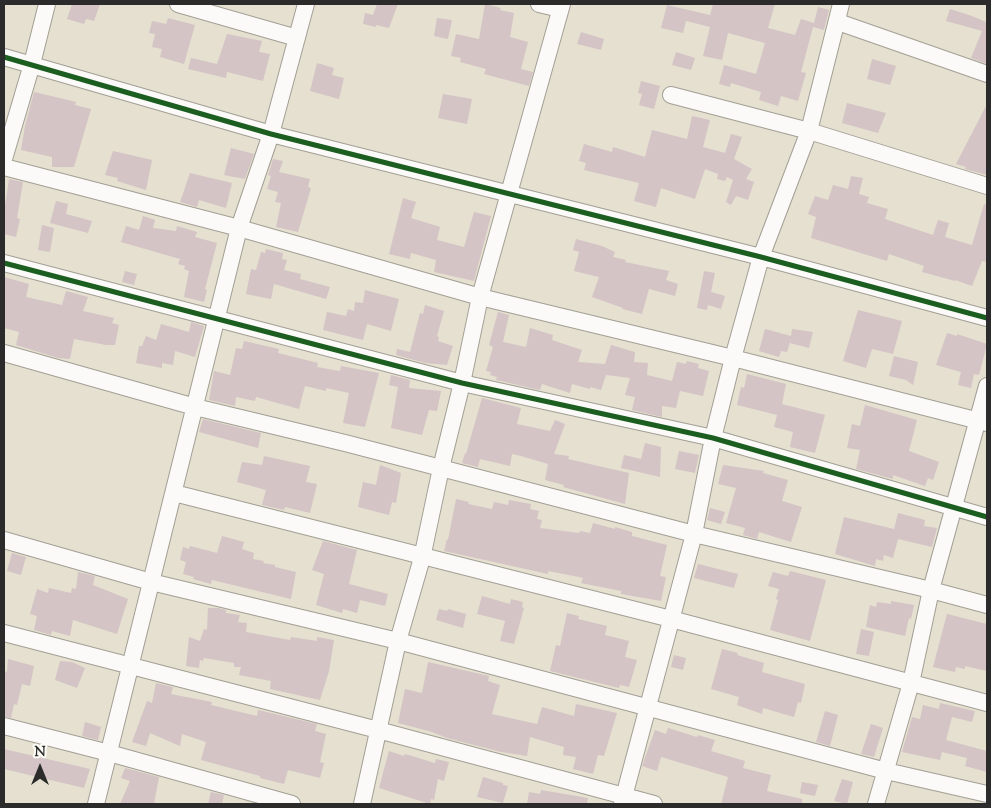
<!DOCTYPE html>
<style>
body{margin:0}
#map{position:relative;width:991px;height:808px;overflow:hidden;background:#e5e0cf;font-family:"Sorts Mill Goudy",serif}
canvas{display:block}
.frame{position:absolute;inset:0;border:5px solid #2b2b2b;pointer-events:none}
.north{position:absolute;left:15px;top:743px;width:50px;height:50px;-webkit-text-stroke:4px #fdfcf7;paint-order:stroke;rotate:0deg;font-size:14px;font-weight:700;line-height:20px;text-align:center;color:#2b2b2b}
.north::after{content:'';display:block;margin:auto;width:18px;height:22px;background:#2b2b2b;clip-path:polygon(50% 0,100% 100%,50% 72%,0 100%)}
</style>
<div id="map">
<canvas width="991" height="808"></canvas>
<div class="frame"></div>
<div class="north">N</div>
</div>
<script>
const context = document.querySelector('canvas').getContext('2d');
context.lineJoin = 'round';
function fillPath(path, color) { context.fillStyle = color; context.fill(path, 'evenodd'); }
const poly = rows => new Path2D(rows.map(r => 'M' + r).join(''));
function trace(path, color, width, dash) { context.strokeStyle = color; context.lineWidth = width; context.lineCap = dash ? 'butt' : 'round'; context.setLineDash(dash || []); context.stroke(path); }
fillPath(poly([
 [72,4,100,4,94,21,86,19,84,24,67,19],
 [377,4,398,4,389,28,376,25,376,27,363,24,365,13,373,15],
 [485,4,501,8,500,10,514,13,510,37,528,42,521,69,533,72,529,86,484,74,486,69,460,62,461,58,451,56,456,34,479,39],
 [713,4,775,4,768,28,795,35,801,19,814,23,818,7,829,10,824,30,813,27,801,72,806,73,798,101,781,96,778,106,759,100,761,92,731,83,730,87,719,84,724,65,756,74,765,43,728,33,722,60,703,56,710,27,686,21,683,33,661,28,667,5,710,15],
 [950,9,972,16,986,22,987,19,987,64,971,58,982,31,946,21],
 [168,18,195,25,184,64,160,57,162,49,152,47,155,34,149,33,152,21,166,24],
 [437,18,452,20,448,39,434,36],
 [581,32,604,39,601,50,577,44],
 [227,34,262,41,259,52,270,54,263,81,227,72,226,78,188,69,191,58,217,64],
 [676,52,695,58,691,70,672,65],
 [872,59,896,66,890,85,867,79],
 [317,63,334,68,332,75,344,78,339,99,310,91],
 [641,81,660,86,654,109,639,105,642,94,638,93],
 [34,92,64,99,76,102,75,105,91,109,74,167,52,167,52,157,21,150,25,126],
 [443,94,472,99,467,124,438,118],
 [847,103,886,113,878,133,842,123],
 [987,104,987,175,965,169,966,167,956,164],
 [692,116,710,120,703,147,725,153,731,134,742,137,734,159,752,169,746,179,754,182,748,200,736,196,731,205,726,202,733,180,727,177,725,181,717,179,718,174,705,169,695,199,661,188,656,207,634,201,639,183,584,170,586,163,579,161,584,144,612,152,613,147,645,157,652,130,687,139],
 [231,148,254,154,245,179,224,175],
 [113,151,152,160,146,190,117,181,118,178,105,175],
 [273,159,283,161,279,172,310,179,308,187,311,188,298,232,276,227,281,203,275,202,278,192,267,189,271,176,268,175],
 [190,173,232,183,226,208,199,200,197,207,180,202],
 [851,176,863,178,859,194,869,197,867,203,888,209,885,219,933,235,938,220,949,223,945,237,972,245,984,204,987,205,987,262,982,261,972,286,955,280,955,281,922,272,924,266,889,254,887,261,811,238,816,217,808,214,815,196,828,200,833,185,848,189],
 [9,179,23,182,17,218,20,219,16,237,4,234,4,212],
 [403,198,416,202,411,218,440,227,437,240,464,247,474,212,491,216,474,281,434,272,436,260,411,253,410,259,389,254],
 [56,201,68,204,66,214,92,221,88,233,50,223],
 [143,216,155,220,153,228,176,231,177,226,197,232,195,237,217,243,205,289,207,290,204,302,184,297,189,271,184,269,185,266,178,264,180,259,121,242,126,226,139,230],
 [42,225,54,228,50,252,38,250],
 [576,239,602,246,615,252,613,257,626,260,625,262,669,271,666,280,678,284,675,296,649,289,642,314,622,309,623,308,592,297,599,277,574,271,579,252,573,250],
 [266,249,283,253,282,259,287,260,284,270,301,274,300,279,330,287,326,299,274,284,271,299,246,294,251,269,256,270,261,252,265,253],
 [125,271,137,274,134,285,122,282],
 [704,271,715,273,711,292,725,296,721,309,708,305,707,310,697,308],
 [4,277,29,284,26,297,62,305,66,291,88,297,83,311,114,318,112,323,119,325,115,345,106,345,74,339,70,359,58,358,16,345,19,332,4,328],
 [365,290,399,299,391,331,367,324,363,340,323,330,327,312,346,316,348,309,354,311,355,302,363,303],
 [425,305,444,311,437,336,439,337,438,341,453,346,447,365,425,363,396,355,397,349,410,352,420,313,423,314],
 [858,310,902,321,893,354,872,349,866,368,843,361],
 [498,312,509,315,503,342,526,347,530,328,553,335,552,340,582,350,578,362,605,364,611,345,635,352,634,362,648,363,647,375,672,381,677,362,686,364,687,361,699,364,698,368,709,371,703,396,680,391,676,408,662,406,662,417,632,410,635,397,625,395,630,378,606,375,601,390,590,387,590,389,572,384,570,393,542,384,540,390,496,380,497,377,490,375,491,372,486,371,493,347,489,345],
 [191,322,204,326,195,357,175,351,173,365,162,363,162,368,136,363,139,346,142,346,146,336,156,340,161,324,189,332],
 [765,329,791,336,792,329,813,332,809,348,790,343,791,338,787,352,781,351,779,357,759,351],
 [947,333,957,336,957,334,987,344,979,375,974,374,971,388,958,385,961,372,936,365],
 [244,341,279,349,278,353,318,363,317,367,340,371,341,366,379,373,365,427,343,423,349,393,326,388,326,391,305,386,299,409,256,397,255,401,236,397,235,406,209,400,214,371,230,375,236,348,242,349],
 [894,356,918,362,913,385,906,380,889,376],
 [747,374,786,384,782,404,825,415,815,453,790,447,793,432,774,427,777,415,737,405,741,387,744,388],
 [391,375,410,380,409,388,441,391,437,411,429,410,422,435,391,428,398,387,389,385],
 [482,398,521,408,517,424,550,431,555,420,565,424,554,454,569,456,568,459,629,473,625,504,563,487,564,485,545,480,548,464,521,456,512,454,510,466,480,459,478,467,462,463,465,453,466,454],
 [865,405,917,420,909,451,939,462,933,480,928,478,925,486,893,475,893,479,856,469,860,450,847,448,852,424,860,426],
 [203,419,261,433,258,448,199,432],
 [645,443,661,447,660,477,621,468,624,455,641,459],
 [679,451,699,455,695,473,675,469],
 [264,456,310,466,306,482,317,484,310,513,285,507,284,510,262,505,266,490,237,482,242,462,262,465],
 [380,465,401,473,396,503,392,502,389,515,358,507,363,482,376,485],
 [723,465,764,471,763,473,788,480,782,501,802,507,791,542,759,532,757,539,743,535,745,528,726,523,736,488,718,484],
 [456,499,469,502,468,504,492,509,494,502,508,505,509,500,531,504,530,509,539,511,537,519,542,520,540,528,579,533,580,531,590,533,593,523,615,529,615,527,632,532,632,536,667,545,660,576,666,577,661,601,621,594,621,591,581,583,583,578,579,577,548,571,548,574,444,551,447,539,448,540],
 [710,508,725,512,721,524,707,520],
 [898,513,925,520,924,526,937,528,932,547,898,539,893,558,884,555,883,561,876,559,875,566,835,554,844,517,894,529],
 [222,536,244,542,242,549,254,553,253,559,264,561,263,563,275,565,275,567,296,572,291,599,212,580,211,584,193,579,194,577,183,574,186,562,180,560,183,547,189,549,190,546,217,553],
 [323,541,357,550,349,584,388,594,385,606,360,600,357,613,343,609,342,613,316,605,324,574,312,570],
 [12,553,26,557,21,575,7,571],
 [698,564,738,574,734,588,694,578],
 [790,571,826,580,810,641,770,630,778,600,776,599,779,589,768,586,773,572,788,576],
 [78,572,95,576,93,585,128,599,117,634,73,620,70,636,52,631,51,635,34,630,37,616,30,614,37,589,48,593,49,588,71,593,72,588,76,589],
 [482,596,510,604,511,599,523,602,522,607,524,608,514,644,500,641,505,621,477,614],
 [891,601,914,605,911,619,909,618,905,636,866,627,870,605,876,607,877,602,891,604],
 [208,608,218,608,226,610,226,613,240,615,238,622,247,623,246,632,290,640,291,637,317,641,317,637,334,640,329,671,320,700,270,689,271,681,239,675,241,667,234,667,234,663,204,658,203,661,200,660,199,668,186,666,189,637,200,641,204,629,207,630],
 [439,609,447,611,448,609,466,614,463,628,436,620],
 [567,613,579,616,578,619,607,626,605,635,629,641,625,657,637,660,629,687,620,685,619,688,550,671,556,645,560,646],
 [947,614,987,624,987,671,965,666,965,669,956,667,955,672,933,667],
 [861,629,874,632,869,656,856,654],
 [722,649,738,653,737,655,764,663,762,672,805,684,801,703,798,702,794,717,763,708,762,714,737,705,739,697,711,689],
 [674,655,686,658,683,670,671,667],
 [8,659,34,666,30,686,22,684,17,705,14,704,11,718,4,716,4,671,7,672],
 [60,661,72,662,85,668,77,688,55,680],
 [428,662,489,676,488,681,500,685,492,714,537,724,542,707,574,716,576,704,617,713,604,756,598,755,593,774,573,769,576,757,563,755,564,747,530,737,527,756,501,752,447,738,432,732,398,723,405,689,422,693],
 [156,683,173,687,171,694,212,702,211,705,257,716,258,710,317,724,315,731,326,734,320,762,324,763,320,778,288,770,284,784,260,778,260,776,201,760,206,742,182,734,180,746,150,733,146,746,132,742,147,701,152,703],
 [940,703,975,711,972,722,952,717,946,740,987,751,987,772,965,766,967,758,942,752,940,760,902,752,912,717,920,719,923,705,939,709],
 [825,711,838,715,830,746,816,742],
 [85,722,101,727,98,740,82,736],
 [871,724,883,728,874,757,861,754],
 [668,728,697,737,698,735,715,740,711,751,745,761,743,768,771,775,767,791,802,799,802,804,721,804,728,777,661,757,657,771,642,766,655,730,666,734],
 [4,749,90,769,84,788,4,769],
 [389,751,404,756,405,754,435,763,436,759,449,762,444,781,438,779,434,800,431,799,430,804,379,788],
 [125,768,159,777,154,804,120,804,130,781,121,778],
 [483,777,503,783,503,785,508,786,503,803,477,797],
 [842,779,853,782,847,804,834,801],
 [802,782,818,785,815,796,800,793],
 [541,790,588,798,587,804,527,804,529,792,540,794],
 [211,792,224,795,222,804,208,804]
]), '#d4c4c6');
const street = poly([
 [178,4,297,38],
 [539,4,560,9],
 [838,22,987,74],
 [4,57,271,134,761,257,987,318],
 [671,95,809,131,987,186],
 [4,159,32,64,47,4],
 [4,167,239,228,480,297,733,358,987,423],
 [4,263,462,383,713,438,987,517],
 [4,353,195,407,345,443,694,534,931,590,987,605],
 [174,493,671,619,987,703],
 [4,540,151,582,398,641,886,771,987,794],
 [4,633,378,730,654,804],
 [4,726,109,753,292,804],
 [96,804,239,228,271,134,306,4],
 [362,804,398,641,422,558,441,468,462,383,480,297,562,4],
 [622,804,694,534,713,438,733,358,761,257,809,131,841,4],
 [876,804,911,683,931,590,987,386]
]);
trace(street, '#a29f95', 18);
trace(street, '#fbfaf8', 16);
trace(poly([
 [4,57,271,134,761,257,987,318],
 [4,263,462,383,713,438,987,517]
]), '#1b5e20', 5);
</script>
